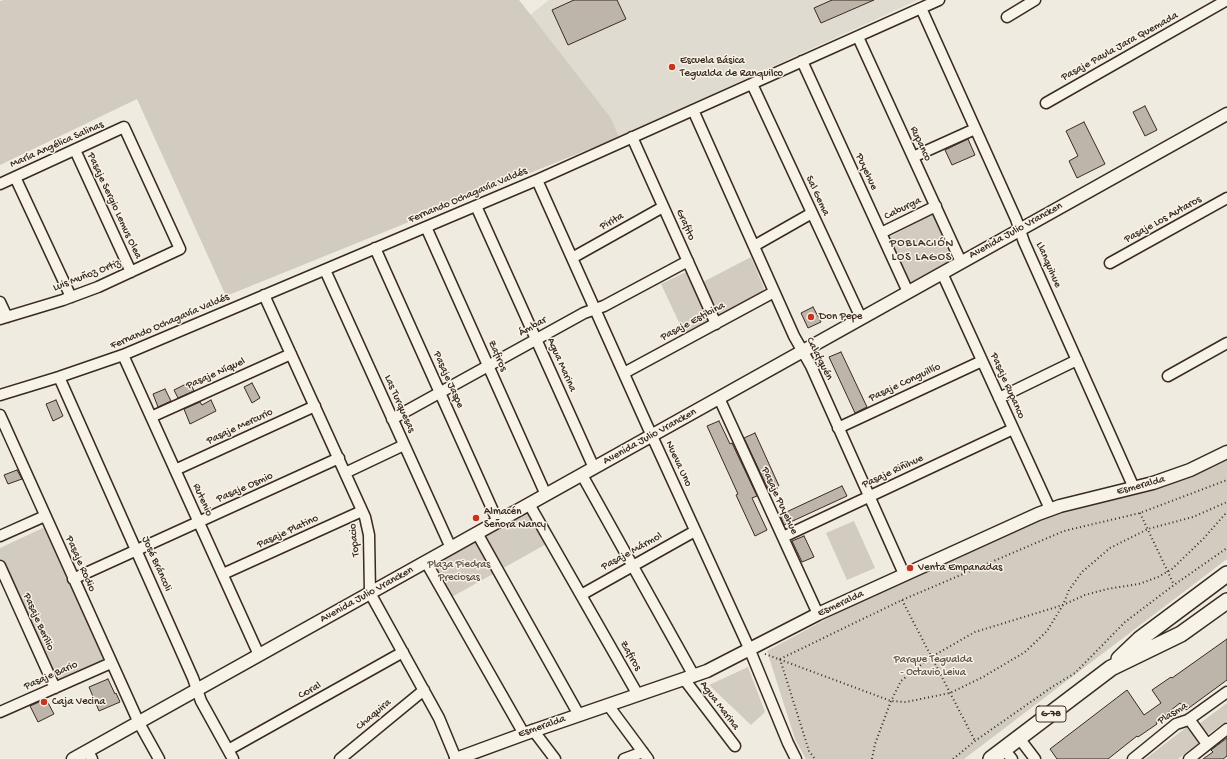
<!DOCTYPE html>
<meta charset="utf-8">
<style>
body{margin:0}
canvas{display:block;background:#efebe0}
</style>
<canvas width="1227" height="759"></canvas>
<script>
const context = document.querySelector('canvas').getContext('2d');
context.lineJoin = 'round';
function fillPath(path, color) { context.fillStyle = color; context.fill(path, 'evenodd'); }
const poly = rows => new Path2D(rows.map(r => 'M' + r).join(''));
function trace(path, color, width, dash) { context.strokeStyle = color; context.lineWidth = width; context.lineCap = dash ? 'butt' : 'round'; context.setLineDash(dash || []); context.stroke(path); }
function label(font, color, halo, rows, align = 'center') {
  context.font = font + ' "Gochi Hand",sans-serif'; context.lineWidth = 3; context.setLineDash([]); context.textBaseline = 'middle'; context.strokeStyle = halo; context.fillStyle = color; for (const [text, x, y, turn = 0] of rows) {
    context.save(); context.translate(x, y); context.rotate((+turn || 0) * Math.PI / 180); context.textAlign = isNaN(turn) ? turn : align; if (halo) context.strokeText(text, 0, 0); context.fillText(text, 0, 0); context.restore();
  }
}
fillPath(poly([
 [549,0,918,0,619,137,611,118,530,15]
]), '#e0dbd0');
fillPath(poly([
 [4,0,519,0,611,118,619,137,226,296,137,99,0,165,0,1],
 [933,213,952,260,910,283,888,238],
 [751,257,764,288,762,293,720,315,716,314,703,282],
 [686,272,709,321,684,333,661,284],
 [1227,460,1227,559,964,759,806,759,795,739,767,651,910,574,1042,519,1142,492],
 [530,510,548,543,450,598,430,566],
 [854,521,875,568,847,580,826,533],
 [45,527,107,661,58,684,0,559,0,548],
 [748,667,765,712,751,725,709,685],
 [1227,703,1227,721,1207,735,1199,724],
 [1187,727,1199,743,1178,759,1145,759]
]), '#d1cbc0');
const building = poly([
 [574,0,617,0,626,19,568,45,552,10,574,0],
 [832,0,874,0,821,23,814,8,832,0],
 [1145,106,1157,130,1145,136,1133,112,1145,106],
 [1084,122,1105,164,1077,178,1069,161,1078,156,1066,131,1084,122],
 [968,139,975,155,952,165,945,150,968,139],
 [813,307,821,322,808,328,801,313,813,307],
 [841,352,867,407,855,413,829,357,841,352],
 [190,382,194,391,178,398,174,390,190,382],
 [252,383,260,398,252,403,244,387,252,383],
 [165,389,171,401,158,407,153,394,165,389],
 [56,400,63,416,53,421,46,404,56,400],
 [211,400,216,411,190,424,184,409,200,402,202,405,211,400],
 [719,421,730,444,732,443,757,496,752,498,767,530,755,536,736,495,738,494,707,426,719,421],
 [755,433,779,486,769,491,744,438,755,433],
 [17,470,22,479,8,484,4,475,17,470],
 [842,486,847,496,784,525,780,515,842,486],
 [804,536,814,557,802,562,792,541,804,536],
 [1227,639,1227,680,1186,710,1180,703,1156,722,1157,724,1138,737,1137,736,1108,759,1057,759,1050,749,1127,690,1144,715,1161,703,1152,690,1171,677,1172,678,1227,639],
 [108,679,115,694,116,693,120,702,99,711,89,687,108,679],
 [46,699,54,714,38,722,30,706,46,699],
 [1227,738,1227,756,1223,759,1203,759,1213,752,1211,750,1227,738]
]);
fillPath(building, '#bdb5aa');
trace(building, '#3b2a1e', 1);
const minor = poly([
 [921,8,1016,219,1024,242,1134,488],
 [1007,17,1035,0],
 [858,37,961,262],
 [802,61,908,292],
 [752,84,861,318],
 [1046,103,1227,0],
 [693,110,794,336,811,366,904,574],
 [632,137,716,324],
 [75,150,131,272],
 [913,157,975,129],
 [15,177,71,297],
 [537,180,646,423,749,648,788,743,796,759],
 [0,184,124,127,180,249,98,287,63,300,0,319],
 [476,206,594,468],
 [426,227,546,495],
 [881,233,936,206],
 [754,246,812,213],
 [375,248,498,522],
 [572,258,663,207],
 [1110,263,1227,198],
 [325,270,451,548],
 [942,273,1050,509],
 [264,295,365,517,369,535,370,593,439,718,456,759],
 [0,302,7,317],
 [123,355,259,655],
 [624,373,774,292],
 [1168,376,1227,343],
 [59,377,193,678,201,701,233,759],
 [0,395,59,377,123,355,537,180,939,0],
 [719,398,818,614],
 [999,398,1077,360],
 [0,415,139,723,159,759],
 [151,417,291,354],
 [392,419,584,313,604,306,688,261],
 [838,428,982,361],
 [175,470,315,406],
 [345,473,404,445],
 [582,475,694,676],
 [529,504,638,695],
 [477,533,579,715],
 [0,536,45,516],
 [783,537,1013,429],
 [426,562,524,734],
 [0,566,55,688],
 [223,574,362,511],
 [73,579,339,458],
 [581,595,695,531],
 [684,679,735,746],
 [608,705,648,759],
 [0,712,111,663],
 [1189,719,1207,744],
 [533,730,555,759],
 [1019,738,1035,759],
 [1004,749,1012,759],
 [228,750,403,652],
 [88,751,92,759],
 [340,759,424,690],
 [624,759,643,752],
 [1133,759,1176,724,1188,720,1227,692],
 [1189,759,1227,729]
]);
const tertiary = poly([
 [73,759,1227,114],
 [456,759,524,734,707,671,818,614,1038,514,1060,506,1153,483,1190,470,1227,452]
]);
const primary = poly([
 [1119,659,1140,639,1227,574],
 [991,759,1111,668,1181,634,1227,601]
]);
trace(minor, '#3b2a1e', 13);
trace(tertiary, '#3b2a1e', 15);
trace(primary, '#3b2a1e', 18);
trace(poly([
 [1140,513,1174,585],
 [902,600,975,741],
 [765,654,891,701,906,702,950,693,983,677,1025,652,1047,631,1063,605,1069,590,1082,572,1110,548,1148,529,1193,517,1227,502],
 [780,659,902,600,1064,531,1140,513,1227,480],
 [780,659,809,751,815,759],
 [872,759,875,744,891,701,901,681,931,657,975,632,1063,605,1085,595,1107,589,1139,584,1158,577,1172,569,1204,538,1227,512],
 [953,759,975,741,1052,687,1075,673,1125,622,1174,585,1227,548]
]), '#3b2a1e', 2, [1, 3]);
trace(minor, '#f7f3e8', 10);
trace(tertiary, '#f7f3e8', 12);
trace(primary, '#f7f3e8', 15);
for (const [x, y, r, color] of [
 [672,67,4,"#c8321e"],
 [811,317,4,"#c8321e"],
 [476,518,4,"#c8321e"],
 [910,568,4,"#c8321e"],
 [44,702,4,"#c8321e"]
]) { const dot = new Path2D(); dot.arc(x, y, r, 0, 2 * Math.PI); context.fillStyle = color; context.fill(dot); trace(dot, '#f7f3e8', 1.5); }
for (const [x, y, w] of [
 [1051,714,30]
]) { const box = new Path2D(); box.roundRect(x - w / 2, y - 8, w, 16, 3); context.fillStyle = '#f7f3e8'; context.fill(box); trace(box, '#3b2a1e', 1); }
label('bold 10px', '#3b2a1e', null, [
 ["G-78",1051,714]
]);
label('11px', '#3b2a1e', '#f7f3e8', [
 ["Pasaje Paula Jara Quemada",1120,47,-29],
 ["Rupanco",920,144,65],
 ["María Angélica Salinas",57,145,-24],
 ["Puyehue",866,172,65],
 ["Fernando Ochagavía Valdés",468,196,-23],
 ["Sal Gema",817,196,65],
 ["Pasaje Sergio Lemus Olea",114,206,65],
 ["Caburga",903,209,-26],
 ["Pasaje Los Autaros",1163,220,-29],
 ["Pirita",612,222,-29],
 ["Grafito",685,225,66],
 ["Avenida Julio Vrancken",1016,231,-29],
 ["Llanquihue",1048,265,66],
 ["Luis Muñoz Ortiz",87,276,-21],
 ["Fernando Ochagavía Valdés",170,322,-23],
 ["Pasaje Estibina",693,322,-28],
 ["Ámbar",533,327,-29],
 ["Zafiros",497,356,66],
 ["Calafquén",819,359,63],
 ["Agua Marina",561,365,66],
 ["Pasaje Níquel",216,374,-24],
 ["Pasaje Jaspe",448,380,66],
 ["Pasaje Conguillío",905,383,-25],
 ["Pasaje Rupanco",1007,386,66],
 ["Las Turquesas",399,404,66],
 ["Pasaje Mercurio",240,427,-25],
 ["Avenida Julio Vrancken",650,437,-29],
 ["Nueva Uno",678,464,65],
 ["Pasaje Riñihue",893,472,-25],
 ["Esmeralda",1141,486,-15],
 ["Pasaje Osmio",245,488,-24],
 ["Rutenio",202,500,66],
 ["Pasaje Puyehue",779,501,65],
 ["Pasaje Platino",288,532,-25],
 ["Topacio",355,540,-96],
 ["Pasaje Mármol",632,552,-29],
 ["Pasaje Rodio",80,564,66],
 ["José Bráncoli",156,564,66],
 ["Avenida Julio Vrancken",367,595,-29],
 ["Esmeralda",841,604,-25],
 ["Pasaje Berilio",38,622,66],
 ["Zafiros",630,656,60],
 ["Pasaje Bario",51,676,-24],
 ["Coral",310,691,-29],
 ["Agua Marina",719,706,53],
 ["Plasma",1173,714,-32],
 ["Chaquira",374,715,-40],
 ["Esmeralda",542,727,-19]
]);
label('11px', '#3b2a1e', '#f7f3e8', [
 ["Escuela Básica",680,61],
 ["Tegualda de Ranquilco",680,74],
 ["Don Pepe",819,317],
 ["Almacén",484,512],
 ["Señora Nancy",484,525],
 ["Venta Empanadas",918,568],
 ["Caja Vecina",52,702]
], 'left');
label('11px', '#605246', '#f7f3e8', [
 ["Plaza Piedras",459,565],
 ["Preciosas",459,578],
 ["Parque Tegualda",933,660],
 ["- Octavio Leiva",933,673]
]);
context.letterSpacing = '1px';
label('12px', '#3b2a1e', '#f7f3e8', [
 ["POBLACIÓN",922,244],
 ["LOS LAGOS",922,258]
]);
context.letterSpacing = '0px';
</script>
